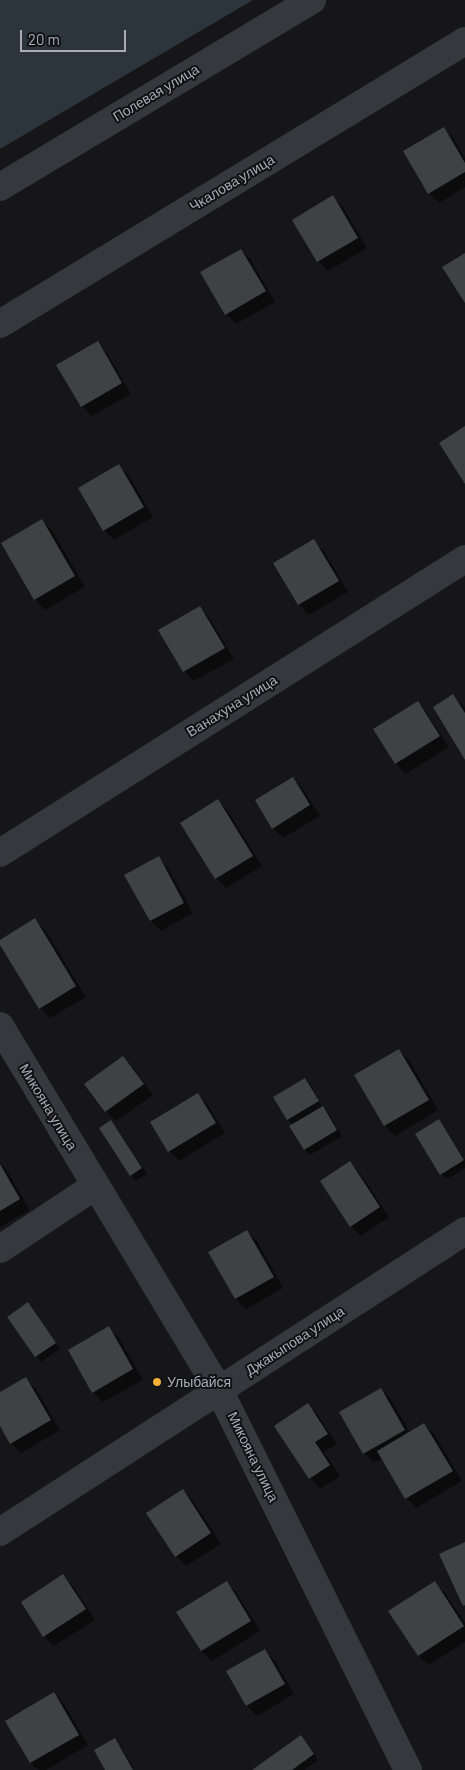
<!DOCTYPE html>
<meta charset="utf-8">
<style>
body{margin:0}
#map{position:relative;width:465px;height:1770px;overflow:hidden;background:#161618;font-family:Barlow,sans-serif}
canvas{display:block}
.scale{position:absolute;left:20px;top:30px;width:106px;height:22px;box-sizing:border-box;border:2px solid #a8adb8;border-top:0;padding-left:6px;font-size:15px;line-height:18px;white-space:nowrap;color:#a8adb8;-webkit-text-stroke:4px #111113;paint-order:stroke}
</style>
<div id="map">
<canvas width="465" height="1770"></canvas>
<div class="scale">20 m</div>
</div>
<script>
const context = document.querySelector('canvas').getContext('2d');
context.lineJoin = 'round';
function fillPath(path, color) { context.fillStyle = color; context.fill(path, 'evenodd'); }
const poly = rows => new Path2D(rows.map(r => 'M' + r).join(''));
function trace(path, color, width, dash) { context.strokeStyle = color; context.lineWidth = width; context.lineCap = dash ? 'butt' : 'round'; context.setLineDash(dash || []); context.stroke(path); }
function label(font, color, halo, rows, align = 'center') {
  context.font = font + ' Barlow,sans-serif'; context.lineWidth = 4; context.setLineDash([]); context.textBaseline = 'middle'; context.strokeStyle = halo; context.fillStyle = color; for (const [text, x, y, turn = 0] of rows) {
    context.save(); context.translate(x, y); context.rotate((+turn || 0) * Math.PI / 180); context.textAlign = isNaN(turn) ? turn : align; if (halo) context.strokeText(text, 0, 0); context.fillText(text, 0, 0); context.restore();
  }
}
fillPath(poly([
 [0,0,253,0,0,149]
]), '#2c353c');
fillPath(poly([
 [444,129,454,139,465,158,465,187,439,203,429,193],
 [333,197,343,207,367,248,328,271,318,261],
 [241,250,251,260,275,302,236,324,226,314],
 [97,343,107,353,131,394,92,416,82,406],
 [119,466,129,476,153,517,114,540,104,530],
 [42,520,52,530,85,587,45,610,35,599],
 [314,541,324,551,348,592,309,615,299,605,275,563],
 [199,607,209,617,234,659,194,681,184,671,160,630],
 [453,696,465,708,465,757],
 [417,703,427,713,449,747,406,774,396,764,375,730],
 [293,778,303,789,320,816,283,838,273,828],
 [218,801,228,811,262,866,226,888,216,878,182,823],
 [158,858,168,868,193,913,161,931,151,921,126,876],
 [35,920,45,930,86,997,50,1018,40,1008,0,943,0,941],
 [399,1050,409,1060,438,1110,395,1136,385,1126,356,1076],
 [123,1058,133,1068,153,1095,116,1121,106,1111],
 [305,1079,310,1084,322,1107,328,1112,342,1136,310,1155,305,1150,291,1126,293,1125,288,1119],
 [198,1095,208,1105,225,1133,179,1161,169,1151,152,1123],
 [439,1121,444,1126,465,1160,465,1168,447,1179,441,1174],
 [111,1122,116,1127,147,1174,136,1181,131,1175,101,1128],
 [0,1163,6,1169,30,1210,0,1227],
 [350,1163,360,1173,389,1217,361,1236,351,1226],
 [246,1231,257,1241,283,1288,246,1309,236,1299,209,1253],
 [28,1304,60,1349,41,1362,9,1317],
 [109,1328,119,1338,143,1380,103,1402,93,1392],
 [26,1379,36,1389,60,1430,21,1453,11,1443,0,1424,0,1394],
 [381,1389,391,1399,410,1433,424,1424,434,1434,462,1481,416,1508,406,1498,383,1458,374,1463,364,1453],
 [308,1405,318,1415,337,1444,324,1452,340,1476,320,1489,310,1478,276,1426],
 [183,1491,193,1501,221,1544,186,1566,176,1556],
 [63,1576,73,1586,95,1620,54,1646,44,1636],
 [227,1583,237,1593,260,1631,212,1661,202,1651],
 [435,1583,445,1593,465,1623,465,1642,429,1665,418,1655],
 [265,1651,275,1661,294,1694,257,1716,247,1706,228,1672],
 [54,1694,64,1704,88,1745,46,1770,38,1770,31,1763,7,1721],
 [301,1736,318,1760,304,1770,254,1770],
 [114,1740,120,1745,134,1770,107,1770]
]), '#0007');
fillPath(poly([
 [444,127,465,163,465,172,428,194,403,151],
 [333,195,358,238,317,262,292,220],
 [241,249,266,291,225,315,200,272],
 [465,253,465,303,442,267],
 [98,341,122,383,81,407,56,365],
 [465,426,465,484,439,443],
 [119,464,144,507,103,531,78,488],
 [42,519,75,576,34,600,1,543],
 [314,539,339,581,298,605,273,563],
 [200,606,225,648,183,672,158,630],
 [453,694,465,713,465,760,433,707],
 [418,701,440,736,395,764,373,729],
 [293,777,310,805,272,829,255,800],
 [218,799,253,856,215,879,180,823],
 [159,856,184,903,150,921,124,875],
 [35,918,76,986,39,1009,0,945,0,940],
 [399,1049,429,1100,384,1126,354,1075],
 [123,1056,144,1084,105,1112,84,1084],
 [305,1078,319,1101,287,1120,273,1097],
 [198,1093,216,1123,168,1152,150,1122],
 [323,1106,337,1130,304,1150,289,1126],
 [439,1119,464,1160,440,1175,415,1134],
 [111,1120,142,1168,130,1176,99,1128],
 [350,1161,380,1207,350,1227,320,1181],
 [0,1164,20,1199,0,1211],
 [247,1230,274,1277,235,1299,208,1252],
 [28,1302,56,1343,35,1357,7,1317],
 [109,1326,133,1369,92,1393,68,1350],
 [26,1377,51,1420,10,1444,0,1426,0,1392],
 [381,1388,405,1430,363,1454,339,1412],
 [308,1403,328,1434,315,1442,330,1465,309,1479,274,1426],
 [424,1423,453,1471,405,1499,377,1451],
 [183,1489,211,1533,175,1557,146,1513],
 [465,1542,465,1605,463,1606,439,1554],
 [63,1574,86,1609,43,1637,21,1602],
 [227,1581,251,1621,201,1651,176,1612],
 [435,1581,464,1626,418,1656,388,1611],
 [265,1649,285,1684,246,1706,226,1671],
 [54,1692,79,1735,30,1763,5,1721],
 [301,1735,314,1754,292,1770,252,1770],
 [115,1738,133,1770,105,1770,94,1750]
]), '#404145');
trace(poly([
 [0,187,312,0],
 [0,324,465,41],
 [0,853,465,559],
 [0,1026,219,1390,408,1770],
 [0,1249,95,1186],
 [0,1532,465,1231]
]), '#37383d', 28);
for (const [x, y, r, color] of [
 [157,1382,5,"#f2b134"]
]) { const dot = new Path2D(); dot.arc(x, y, r, 0, 2 * Math.PI); context.fillStyle = color; context.fill(dot); trace(dot, '#111113', 2); }
label('14px', '#a8adb8', '#111113', [
 ["Полевая улица",156,93,-31],
 ["Чкалова улица",232,183,-31],
 ["Ванахуна улица",232,706,-32],
 ["Микояна улица",48,1107,59],
 ["Джакыпова улица",295,1341,-33],
 ["Микояна улица",253,1457,64]
]);
label('14px', '#a8adb8', '#111113', [
 ["Улыбайся",167,1382]
], 'left');
</script>
